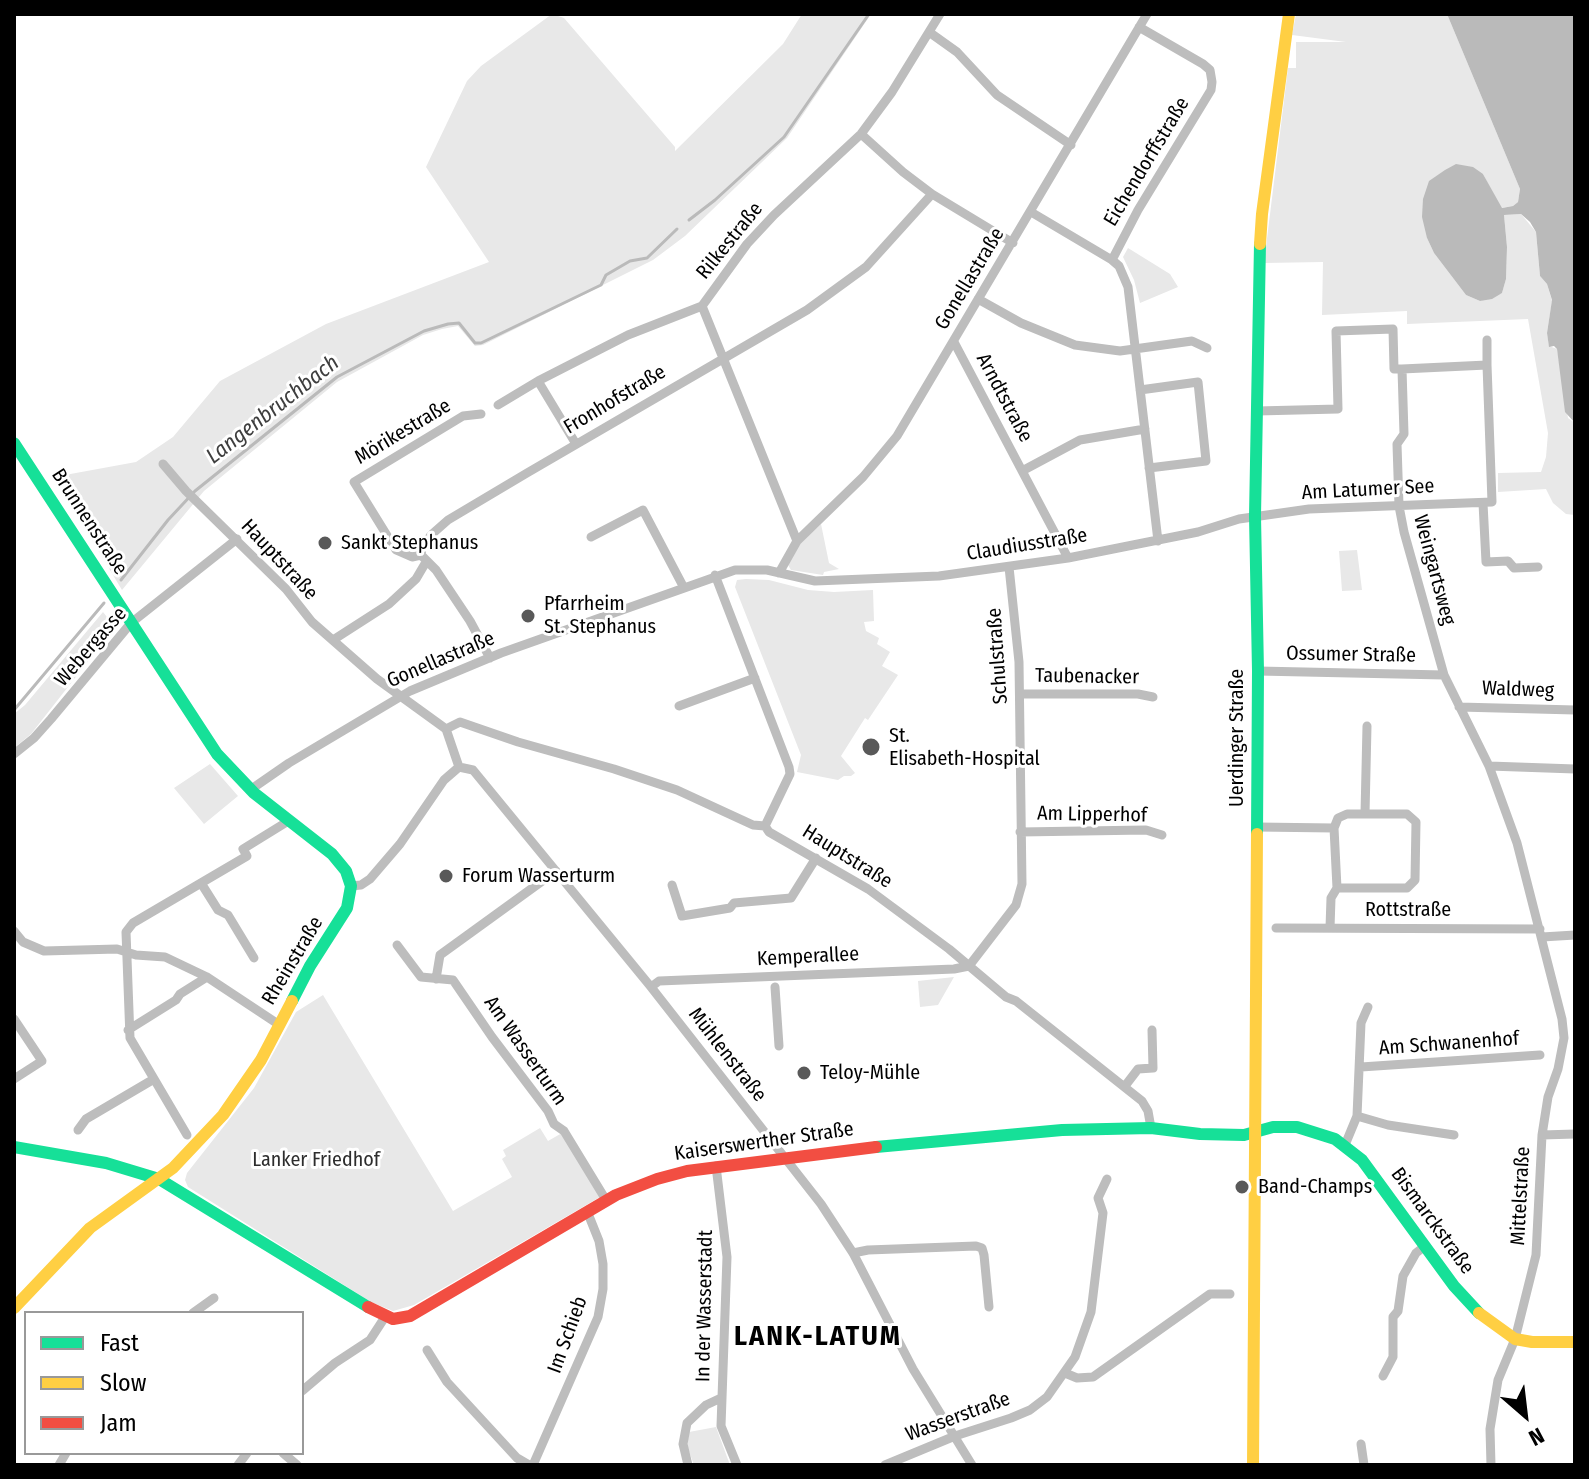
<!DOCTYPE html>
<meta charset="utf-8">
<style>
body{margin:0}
#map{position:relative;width:1589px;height:1479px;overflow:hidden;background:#fff;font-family:"Fira Sans Condensed",sans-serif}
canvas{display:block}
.frame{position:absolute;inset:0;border:16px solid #000;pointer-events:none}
.legend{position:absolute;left:24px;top:1311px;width:280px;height:144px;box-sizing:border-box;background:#fff;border:2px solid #999;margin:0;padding:10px 14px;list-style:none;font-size:24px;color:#000}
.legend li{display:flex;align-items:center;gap:16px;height:40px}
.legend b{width:40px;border:2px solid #999}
.north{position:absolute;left:1485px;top:1375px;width:80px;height:80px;-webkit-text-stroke:6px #fff;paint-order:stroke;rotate:152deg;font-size:22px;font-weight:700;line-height:32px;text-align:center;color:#000}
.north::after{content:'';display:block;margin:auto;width:28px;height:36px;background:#000;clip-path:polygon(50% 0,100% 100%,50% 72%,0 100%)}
</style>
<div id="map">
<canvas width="1589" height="1479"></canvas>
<div class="frame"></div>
<ul class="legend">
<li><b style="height:10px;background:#16e098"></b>Fast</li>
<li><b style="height:10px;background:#ffcf43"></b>Slow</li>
<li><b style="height:10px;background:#f24e42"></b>Jam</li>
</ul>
<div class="north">N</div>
</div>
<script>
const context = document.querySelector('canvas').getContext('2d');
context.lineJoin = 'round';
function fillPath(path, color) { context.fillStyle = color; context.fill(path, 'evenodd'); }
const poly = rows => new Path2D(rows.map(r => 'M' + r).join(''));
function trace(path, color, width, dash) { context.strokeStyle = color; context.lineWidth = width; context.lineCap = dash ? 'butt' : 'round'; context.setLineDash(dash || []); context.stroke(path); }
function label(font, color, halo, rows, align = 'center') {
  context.font = font + ' "Fira Sans Condensed",sans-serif'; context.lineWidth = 6; context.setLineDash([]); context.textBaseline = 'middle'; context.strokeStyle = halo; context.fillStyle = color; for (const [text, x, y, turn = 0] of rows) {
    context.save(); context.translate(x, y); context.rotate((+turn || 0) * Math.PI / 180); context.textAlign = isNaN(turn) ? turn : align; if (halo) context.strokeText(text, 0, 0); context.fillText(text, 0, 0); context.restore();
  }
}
fillPath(poly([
 [552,14,564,18,675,147,675,151,783,44,802,14,871,14,787,138,685,236,653,260,483,345,475,346,458,326,442,329,423,335,337,382,204,491,122,590,54,477,136,462,173,437,220,381,326,324,489,262,426,167,467,81,481,66],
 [1296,14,1447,14,1520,189,1518,202,1513,206,1501,208,1483,174,1427,238,1434,253,1466,295,1480,301,1502,293,1506,279,1507,247,1504,215,1521,214,1536,232,1540,276,1547,284,1552,301,1547,333,1549,346,1557,349,1568,418,1575,423,1575,515,1566,514,1553,503,1546,489,1498,492,1498,473,1541,472,1546,457,1548,433,1528,319,1407,324,1407,311,1322,315,1323,262,1264,263,1288,68,1296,68,1296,42,1346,42,1292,35],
 [1128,248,1170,274,1178,287,1140,303,1134,280,1123,257],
 [821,524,829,563,839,569,824,572,823,575,791,570,788,565,798,545],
 [1357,550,1362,590,1342,591,1339,551],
 [746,579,769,580,808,590,834,592,873,590,874,621,864,622,866,631,879,638,877,644,890,652,882,666,898,675,868,720,865,718,841,756,855,773,851,776,844,776,838,780,797,772,801,755,735,587,737,580],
 [103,612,115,627,31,734,14,748,14,714,25,705],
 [210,764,238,796,204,824,174,788],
 [954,977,938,1005,920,1007,918,981],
 [323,995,453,1211,512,1177,502,1159,506,1156,503,1150,540,1128,548,1141,562,1133,600,1197,414,1305,393,1311,371,1302,188,1187,185,1180,187,1173,254,1088,296,1012],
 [716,1427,730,1465,694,1465,687,1446,689,1432]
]), '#e8e8e8');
fillPath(poly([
 [1447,14,1575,14,1575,423,1565,412,1557,349,1554,346,1549,347,1547,333,1552,300,1547,284,1540,276,1536,232,1530,222,1521,214,1504,215,1507,247,1506,279,1502,293,1492,299,1480,301,1466,295,1434,253,1427,238,1422,217,1423,199,1429,181,1445,170,1456,164,1473,167,1483,174,1502,208,1513,206,1518,202,1520,189]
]), '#bababa');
trace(poly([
 [689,220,715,200,784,137,869,14],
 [121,580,168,520,195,491,337,377,424,331,448,324,459,323,475,343,481,343,601,285,606,275,630,261,647,258,677,229],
 [14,710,104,603]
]), '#bababa', 3);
trace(poly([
 [929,32,957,52,997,95,1071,145],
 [861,134,903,172,932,194,1013,243],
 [1031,212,1112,260,1119,266,1128,287,1158,541],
 [1112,260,1138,210,1211,90,1212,82,1210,70,1203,64,1139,27],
 [978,299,1021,323,1075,345,1120,351,1192,341,1207,348],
 [1487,340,1487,365],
 [954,342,1068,558],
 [538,381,576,444],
 [1140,390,1198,382,1206,461,1149,468],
 [498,405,538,381,628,335,702,306],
 [1257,411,1338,409,1336,331,1393,329,1394,369,1402,369,1404,434,1397,444,1399,506,1404,532,1444,675,1489,766,1517,843,1562,1019,1564,1038,1558,1069,1548,1097,1542,1135,1536,1255,1515,1339,1498,1380,1490,1429,1491,1465],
 [163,464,186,491,286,589,312,622,377,679,446,729,459,767],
 [1022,471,1080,440,1145,429],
 [1483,503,1486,562,1508,561,1514,568,1538,567],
 [591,537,643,510,683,586],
 [797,541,863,477,897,436,1147,14],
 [421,555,412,557,396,550,354,482,463,416,481,414],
 [779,573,797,541,702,306,747,244,774,215,861,134,892,92,940,14],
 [715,575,789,767,790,774,765,826],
 [333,640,389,604,416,579,426,562],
 [490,658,470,621,436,570,421,555,422,548,431,535,448,520,527,473,807,310,866,267,932,194],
 [1258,671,1444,675],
 [1020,694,1138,694,1153,697],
 [679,706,755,678],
 [1459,707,1575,710],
 [446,729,460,722,518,742,614,769,677,790,753,825,765,826,769,832,868,889,949,949,1006,997,1016,1001,1142,1101,1148,1111,1151,1128],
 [14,754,34,738,51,719,131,623,237,539],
 [1489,766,1575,769],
 [459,767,473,770,651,987,821,1204,853,1253,913,1369,972,1465],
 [250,790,289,763,410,691,501,653,735,570,767,570,815,581,939,576,1068,558,1198,532,1239,519,1309,509,1492,502,1487,365,1402,369],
 [1365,814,1367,726],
 [1257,827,1334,828,1337,888,1331,898,1330,928],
 [1334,828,1338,818,1347,814,1407,814,1416,822,1415,880,1407,888,1337,888],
 [1020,832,1146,830,1162,835],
 [201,883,247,856,243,849,290,820],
 [672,885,682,916,730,908,734,903,791,898,816,858],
 [351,886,361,885,370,879,400,844,444,780,459,767],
 [1276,928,1540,929],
 [14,931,23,942,44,951,117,949,136,955,165,957,207,977,278,1024],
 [1542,937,1575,935],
 [397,945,421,977,453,980,492,1037,548,1111,554,1124,564,1131,606,1200],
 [969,966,1016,905,1022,884,1019,662,1009,567],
 [436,979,440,955,556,871],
 [651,987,659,981,954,969,969,966],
 [775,987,779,1046],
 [14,1019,42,1061,14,1079],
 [128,1030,176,1000,180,994,207,977],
 [1361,1067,1540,1055],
 [1125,1086,1138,1069,1153,1068,1152,1030],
 [1357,1116,1388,1125,1454,1135],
 [78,1130,86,1119,154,1079],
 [187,1135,130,1038,126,932,133,923,201,883,218,910,228,915,254,958],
 [1542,1135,1575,1134],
 [1345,1145,1357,1116,1361,1023,1368,1007],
 [716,1166,727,1257,721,1426,737,1465],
 [853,1253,868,1250,976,1246,982,1248,984,1255,989,1307],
 [193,1313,214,1298],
 [427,1350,447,1382,517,1458,529,1465],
 [1065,1373,1077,1378,1093,1377,1210,1294,1230,1294],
 [1383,1376,1393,1357,1393,1317,1398,1311,1403,1276,1416,1253,1425,1246],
 [302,1391,335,1363,370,1340,385,1317],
 [1361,1444,1364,1465],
 [283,1453,297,1465],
 [59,1465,66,1453],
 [238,1465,247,1453],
 [533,1465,598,1317,603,1289,603,1264,599,1241,587,1211],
 [688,1465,683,1444,687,1423,706,1405,721,1398],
 [885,1465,955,1436,1011,1418,1030,1410,1047,1397,1075,1357,1091,1312,1103,1213,1098,1198,1107,1179]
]), '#bdbdbd', 9);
trace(poly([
 [14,443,217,754,254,793,332,854,346,871,351,886,347,908,310,966,292,1001],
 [1257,834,1258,671,1255,516,1260,244],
 [14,1147,106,1163,159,1179,368,1307],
 [876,1147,1062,1130,1151,1128,1200,1134,1244,1135,1273,1127,1297,1127,1335,1139,1362,1160,1454,1286,1479,1313]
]), '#16e098', 12);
trace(poly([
 [1260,244,1262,214,1289,14],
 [14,1308,90,1228,173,1168,223,1115,261,1060,292,1001],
 [1479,1313,1515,1339,1532,1342,1575,1342],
 [1253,1465,1257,834]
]), '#ffcf43', 12);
trace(poly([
 [368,1307,393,1319,410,1316,616,1195,657,1179,687,1171,876,1147]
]), '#f24e42', 12);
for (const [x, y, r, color] of [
 [325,543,8,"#595959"],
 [528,616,8,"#595959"],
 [871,747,10,"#595959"],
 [446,876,8,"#595959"],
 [804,1073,8,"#595959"],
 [1242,1187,8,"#595959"]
]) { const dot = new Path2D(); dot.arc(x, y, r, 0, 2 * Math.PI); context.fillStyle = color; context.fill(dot); trace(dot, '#fff', 3); }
label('20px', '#000', '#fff', [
 ["Eichendorffstraße",1147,162,-59],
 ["Rilkestraße",730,241,-51],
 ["Gonellastraße",970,279,-59],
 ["Arndtstraße",1004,398,62],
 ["Fronhofstraße",615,400,-31],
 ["Mörikestraße",403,432,-31],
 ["Am Latumer See",1368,490,-3],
 ["Brunnenstraße",89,522,57],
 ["Claudiusstraße",1027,545,-9],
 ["Hauptstraße",279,560,47],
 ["Weingartsweg",1434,570,75],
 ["Webergasse",91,647,-49],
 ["Ossumer Straße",1351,655,1],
 ["Schulstraße",998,656,-94],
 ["Gonellastraße",441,660,-23],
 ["Taubenacker",1087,677,1],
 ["Waldweg",1518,690,2],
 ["Uerdinger Straße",1237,738,-90],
 ["Am Lipperhof",1092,815,1],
 ["Hauptstraße",847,857,32],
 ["Rottstraße",1408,910],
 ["Kemperallee",808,957,-3],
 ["Rheinstraße",293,961,-59],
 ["Am Schwanenhof",1449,1044,-4],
 ["Am Wasserturm",525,1051,55],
 ["Mühlenstraße",727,1055,52],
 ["Kaiserswerther Straße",764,1142,-8],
 ["Mittelstraße",1521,1196,-87],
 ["Bismarckstraße",1432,1221,54],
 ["In der Wasserstadt",705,1306,-89],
 ["Im Schieb",568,1335,-70],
 ["Wasserstraße",958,1417,-20]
]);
label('20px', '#000', '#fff', [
 ["Sankt Stephanus",341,543],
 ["Pfarrheim",544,604],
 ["St. Stephanus",544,627],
 ["St.",889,736],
 ["Elisabeth-Hospital",889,759],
 ["Forum Wasserturm",462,876],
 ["Teloy-Mühle",820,1073],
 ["Band-Champs",1258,1187]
], 'left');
label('20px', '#2d2d2d', '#fff', [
 ["Lanker Friedhof",316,1160]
]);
label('italic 22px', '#3e3e3e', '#fff', [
 ["Langenbruchbach",273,410,-38]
]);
context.letterSpacing = '2px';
label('bold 28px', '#000', '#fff', [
 ["LANK-LATUM",818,1337]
]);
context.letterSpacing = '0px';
</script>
